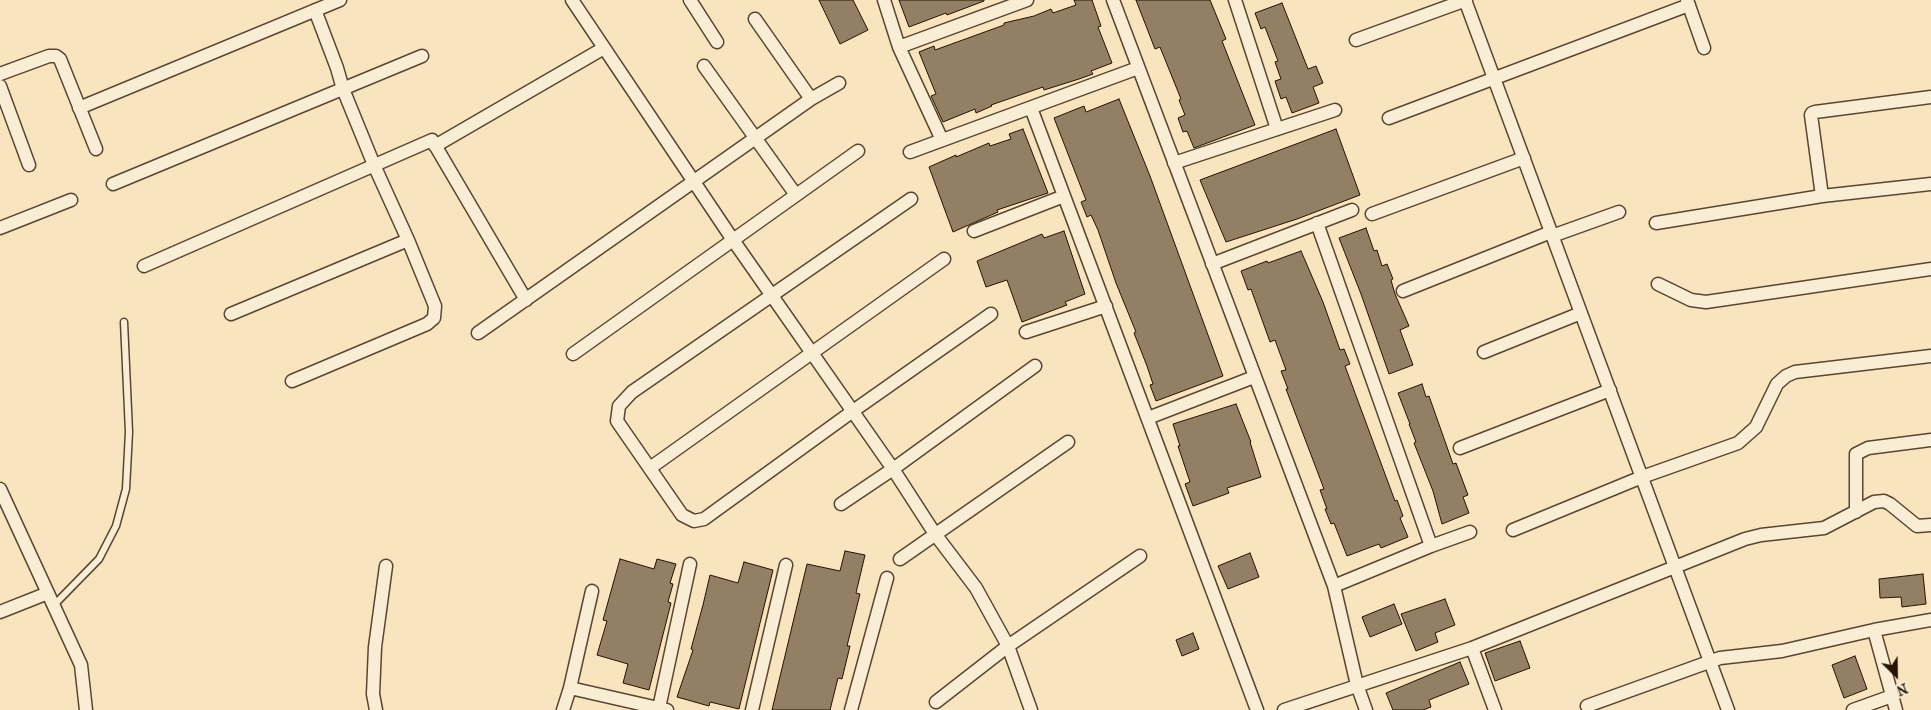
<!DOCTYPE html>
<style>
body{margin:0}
#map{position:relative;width:1931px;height:710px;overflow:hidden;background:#f8e4bf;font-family:"IM FELL French Canon",serif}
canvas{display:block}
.north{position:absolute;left:1871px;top:650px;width:50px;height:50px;-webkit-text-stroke:4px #faedd5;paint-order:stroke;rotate:157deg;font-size:14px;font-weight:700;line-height:20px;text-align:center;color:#261201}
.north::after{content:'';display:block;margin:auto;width:18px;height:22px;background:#261201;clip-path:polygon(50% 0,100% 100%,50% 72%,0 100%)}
</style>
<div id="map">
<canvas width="1931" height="710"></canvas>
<div class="north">N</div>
</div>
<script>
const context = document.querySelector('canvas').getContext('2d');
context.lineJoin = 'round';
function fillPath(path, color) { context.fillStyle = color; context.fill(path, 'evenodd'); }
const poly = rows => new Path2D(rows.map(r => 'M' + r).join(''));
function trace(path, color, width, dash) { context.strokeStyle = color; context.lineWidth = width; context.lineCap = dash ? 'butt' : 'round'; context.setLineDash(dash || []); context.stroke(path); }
const building = poly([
 [819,0,853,0,868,30,840,44,819,0],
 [899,0,984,0,984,1,947,15,946,13,909,27,899,0],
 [1074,0,1092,0,1101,26,1098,27,1112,63,1091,71,1093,74,1079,79,1044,90,1043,87,991,105,992,106,976,113,975,109,943,122,931,96,936,94,919,52,934,46,935,50,1004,25,1004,23,1034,16,1051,9,1053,13,1076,5,1074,0],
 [1136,0,1210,0,1226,39,1222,41,1255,125,1194,148,1187,131,1183,132,1178,118,1185,115,1179,100,1181,99,1160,47,1155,49,1136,0],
 [1282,3,1308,69,1316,66,1323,83,1313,87,1319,103,1292,113,1286,97,1281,99,1275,81,1281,79,1275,62,1278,61,1265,27,1261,29,1255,13,1282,3],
 [1119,99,1150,176,1223,376,1156,401,1150,385,1153,384,1147,366,1134,333,1136,332,1116,283,1098,230,1091,215,1087,217,1081,202,1086,200,1054,118,1084,106,1086,112,1119,99],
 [1023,129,1048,193,997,210,998,212,953,232,929,167,956,155,956,157,989,143,990,146,1011,139,1009,134,1023,129],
 [1336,129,1360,195,1297,219,1226,242,1200,180,1336,129],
 [1366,228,1374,251,1377,250,1382,266,1387,264,1393,279,1391,280,1395,294,1409,326,1400,330,1413,365,1389,374,1361,294,1339,238,1366,228],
 [1064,231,1085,294,1065,302,1067,305,1022,322,1007,280,986,287,977,261,1042,234,1044,238,1064,231],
 [1301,251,1323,302,1340,350,1344,349,1350,364,1345,366,1395,501,1397,500,1403,516,1400,518,1408,537,1381,548,1379,544,1347,556,1334,523,1331,524,1325,509,1327,509,1320,490,1324,489,1286,389,1288,389,1281,371,1286,370,1275,340,1270,342,1251,289,1248,290,1241,271,1267,261,1268,263,1301,251],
 [1422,384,1426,397,1429,396,1453,464,1456,463,1468,495,1463,497,1469,513,1442,524,1433,491,1414,443,1416,442,1409,424,1410,424,1398,393,1422,384],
 [1236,404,1251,442,1250,442,1261,477,1227,488,1229,493,1193,506,1185,484,1190,482,1178,446,1180,446,1173,424,1236,404],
 [845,551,865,555,856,593,860,594,847,646,850,646,842,679,838,678,830,710,772,710,807,564,840,571,845,551],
 [1250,553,1259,577,1228,589,1218,566,1250,553],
 [620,559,654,569,657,559,676,564,670,583,673,584,668,602,671,603,649,690,623,683,628,664,597,655,607,621,603,620,620,559],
 [744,562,773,570,739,709,710,702,709,706,677,697,693,650,691,649,703,605,710,575,738,583,744,562],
 [1923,574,1926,604,1902,607,1901,597,1880,598,1879,579,1923,574],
 [1445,599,1455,625,1435,633,1438,642,1416,651,1401,614,1445,599],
 [1394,604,1402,624,1370,637,1362,617,1394,604],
 [1193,633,1199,649,1182,656,1176,640,1193,633],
 [1520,641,1530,668,1495,681,1485,653,1520,641],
 [1855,656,1867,689,1844,698,1832,665,1855,656],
 [1460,662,1469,684,1429,700,1431,707,1423,710,1393,710,1386,693,1460,662]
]);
fillPath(building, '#937f64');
trace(building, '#261201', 1);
const lane = poly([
 [54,605,99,559,116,526,126,489,129,432,124,322]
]);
const street = poly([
 [572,0,733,240,893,469,935,534,976,588,1008,646,1031,710],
 [690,0,717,42],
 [884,0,899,47,942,140],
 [1113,0,1334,586,1357,685,1366,710],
 [1235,0,1277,129],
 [1465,0,1728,710],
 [1687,0,1704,48],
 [755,19,811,99],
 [1356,40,1466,0],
 [899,47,1027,0],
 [704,66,796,195],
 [0,74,49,56,56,56,60,59,96,149],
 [0,86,29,165],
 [79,108,340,0],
 [1031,108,1257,710],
 [1389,118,1689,5],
 [435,146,604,48],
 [910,152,1138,68],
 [1174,163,1335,110],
 [113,184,422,56],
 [1822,196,1811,115,1812,113,1815,112,1931,97],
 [911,199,632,392,619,406,617,421,682,515,694,521,704,519,853,411,991,314],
 [1372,214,1524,158],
 [1317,223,1431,546,1334,586],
 [1656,223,1822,196,1931,184],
 [0,228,71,200],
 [974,231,1064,196],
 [1552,236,1619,212],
 [1212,264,1352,210],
 [144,266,432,140,526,300],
 [1658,284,1691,300,1706,302,1931,269],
 [1403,291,1551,232],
 [231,314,408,240,374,165,343,89,337,68,315,10],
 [1026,332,1106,306],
 [478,333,811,99,839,83],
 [1484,352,1581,313],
 [573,354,858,151],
 [292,381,427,324,434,318,435,306,408,240],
 [1148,418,1254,377],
 [1460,448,1610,390],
 [650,468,944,259],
 [0,489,81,665,86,710],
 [841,504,893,469,1035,366],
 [1856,512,1856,454,1868,448,1931,440],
 [1513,530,1642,477,1738,443,1756,427,1777,384,1786,376,1795,372,1931,356],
 [1431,546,1470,532],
 [900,559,1068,442],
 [0,612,48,593],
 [1874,630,1896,710],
 [1472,648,1745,539,1761,535,1824,528,1874,502,1884,501,1890,504,1917,526,1931,525],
 [570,688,667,710],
 [936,702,1008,646,1140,556],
 [1587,706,1720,658,1782,651,1874,630,1931,620],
 [659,708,690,564],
 [376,710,373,694,375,647,386,566],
 [563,710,570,688,592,591],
 [752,710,786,565],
 [851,710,887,578],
 [1284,710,1472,648,1495,710],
 [1853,710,1892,696]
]);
trace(lane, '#5a4630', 9);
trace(street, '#5a4630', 15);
trace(lane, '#faedd5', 6);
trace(street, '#faedd5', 12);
</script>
